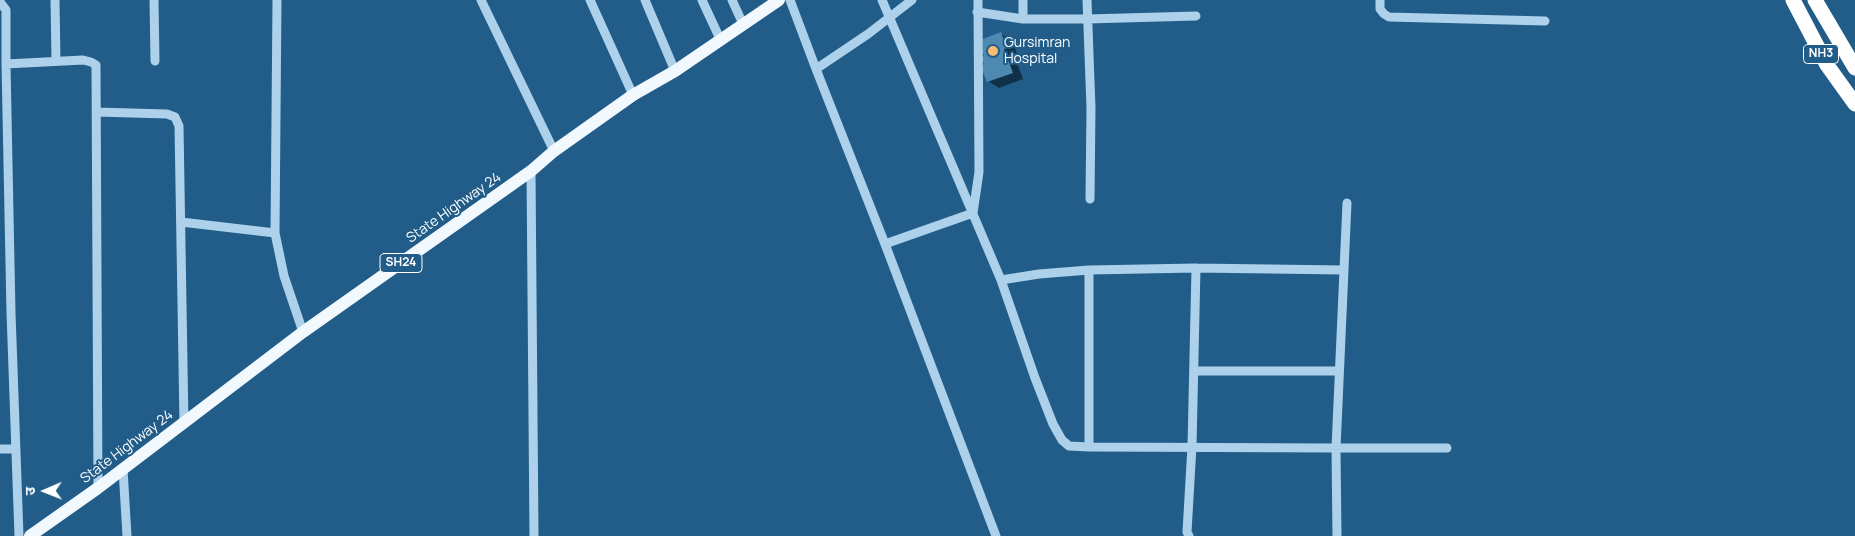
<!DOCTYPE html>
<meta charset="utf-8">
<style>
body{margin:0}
#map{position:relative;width:1855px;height:536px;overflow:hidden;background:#215d88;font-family:Manrope,"Noto Sans Devanagari",sans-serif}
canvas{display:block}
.north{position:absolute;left:20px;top:466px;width:50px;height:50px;-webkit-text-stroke:4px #215d88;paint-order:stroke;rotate:269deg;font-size:14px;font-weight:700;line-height:20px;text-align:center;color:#fff}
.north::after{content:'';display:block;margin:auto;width:18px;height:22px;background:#fff;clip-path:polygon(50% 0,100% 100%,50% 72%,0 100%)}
</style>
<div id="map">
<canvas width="1855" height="536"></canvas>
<div class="north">उ</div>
</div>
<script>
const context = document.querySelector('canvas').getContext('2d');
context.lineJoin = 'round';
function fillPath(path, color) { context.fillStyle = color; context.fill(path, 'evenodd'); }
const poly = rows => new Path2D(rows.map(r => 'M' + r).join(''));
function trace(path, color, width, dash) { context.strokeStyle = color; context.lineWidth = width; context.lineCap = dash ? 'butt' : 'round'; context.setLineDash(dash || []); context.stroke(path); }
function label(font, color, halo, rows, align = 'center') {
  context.font = font + ' Manrope,sans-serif'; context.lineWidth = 4; context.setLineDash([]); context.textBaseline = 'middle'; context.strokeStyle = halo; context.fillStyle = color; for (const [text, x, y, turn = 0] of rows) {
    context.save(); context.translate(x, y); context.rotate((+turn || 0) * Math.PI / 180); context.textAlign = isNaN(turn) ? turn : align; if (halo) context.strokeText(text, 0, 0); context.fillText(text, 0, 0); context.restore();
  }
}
fillPath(poly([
 [1001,34,1012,40,1017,54,1014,55,1023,79,999,88,988,81,985,56]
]), '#0007');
fillPath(poly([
 [1001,32,1007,48,1004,49,1013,73,987,82,981,67,984,64,980,57,984,56,981,49,982,48,983,39]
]), '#4e89b2');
trace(poly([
 [55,0,56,61],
 [154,0,155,61],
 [277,0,275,233,284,276,303,332],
 [481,0,554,151],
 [590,0,633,95],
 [645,0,675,71],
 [702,0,721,41],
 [732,0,743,24],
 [790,0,816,69,885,244,996,536],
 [882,0,1001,280,1035,378,1053,424,1062,440,1069,446,1089,447,1336,448,1347,203],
 [1087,0,1091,108,1090,199],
 [1380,0,1380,9,1384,14,1389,17,1545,21],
 [0,2,6,10,6,64],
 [977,12,1023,19,1087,19,1196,16],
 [1023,19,1023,0],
 [816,69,868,34,912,0],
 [96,112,167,114,175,117,179,126,184,424],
 [531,171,534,536],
 [181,222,275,233],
 [885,244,973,213,979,172,978,0],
 [1089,270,1089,447],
 [1001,280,1039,274,1089,270,1196,268,1344,270],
 [1194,371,1339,371],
 [0,449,16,449],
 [123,469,127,536],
 [19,536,11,313,6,64,83,60,91,62,96,65,98,488],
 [1189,536,1187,532,1192,446,1196,268],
 [1337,536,1336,448,1447,448]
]), '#add1ea', 9);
trace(poly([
 [30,536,98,488,303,332,531,171,554,151,633,95,675,71,779,0]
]), '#f1f8fe', 12);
trace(poly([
 [1793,0,1827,65,1855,104],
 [1815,0,1855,68]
]), '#fff', 15);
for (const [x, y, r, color] of [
 [993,51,6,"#f6bc6f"]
]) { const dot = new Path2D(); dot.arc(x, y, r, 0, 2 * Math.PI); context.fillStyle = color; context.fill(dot); trace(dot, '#215d88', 2); }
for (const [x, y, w] of [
 [1821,54,35],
 [401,263,42]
]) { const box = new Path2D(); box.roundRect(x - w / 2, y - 9.5, w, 19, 4); context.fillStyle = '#215d88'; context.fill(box); trace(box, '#fff', 1); }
label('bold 12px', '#fff', null, [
 ["NH3",1821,54],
 ["SH24",401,263]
]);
label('14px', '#fff', '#215d88', [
 ["Gursimran",1004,43],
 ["Hospital",1004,59]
], 'left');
label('14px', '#fff', '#215d88', [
 ["State Highway 24",454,208,-35],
 ["State Highway 24",127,447,-37]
]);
</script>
